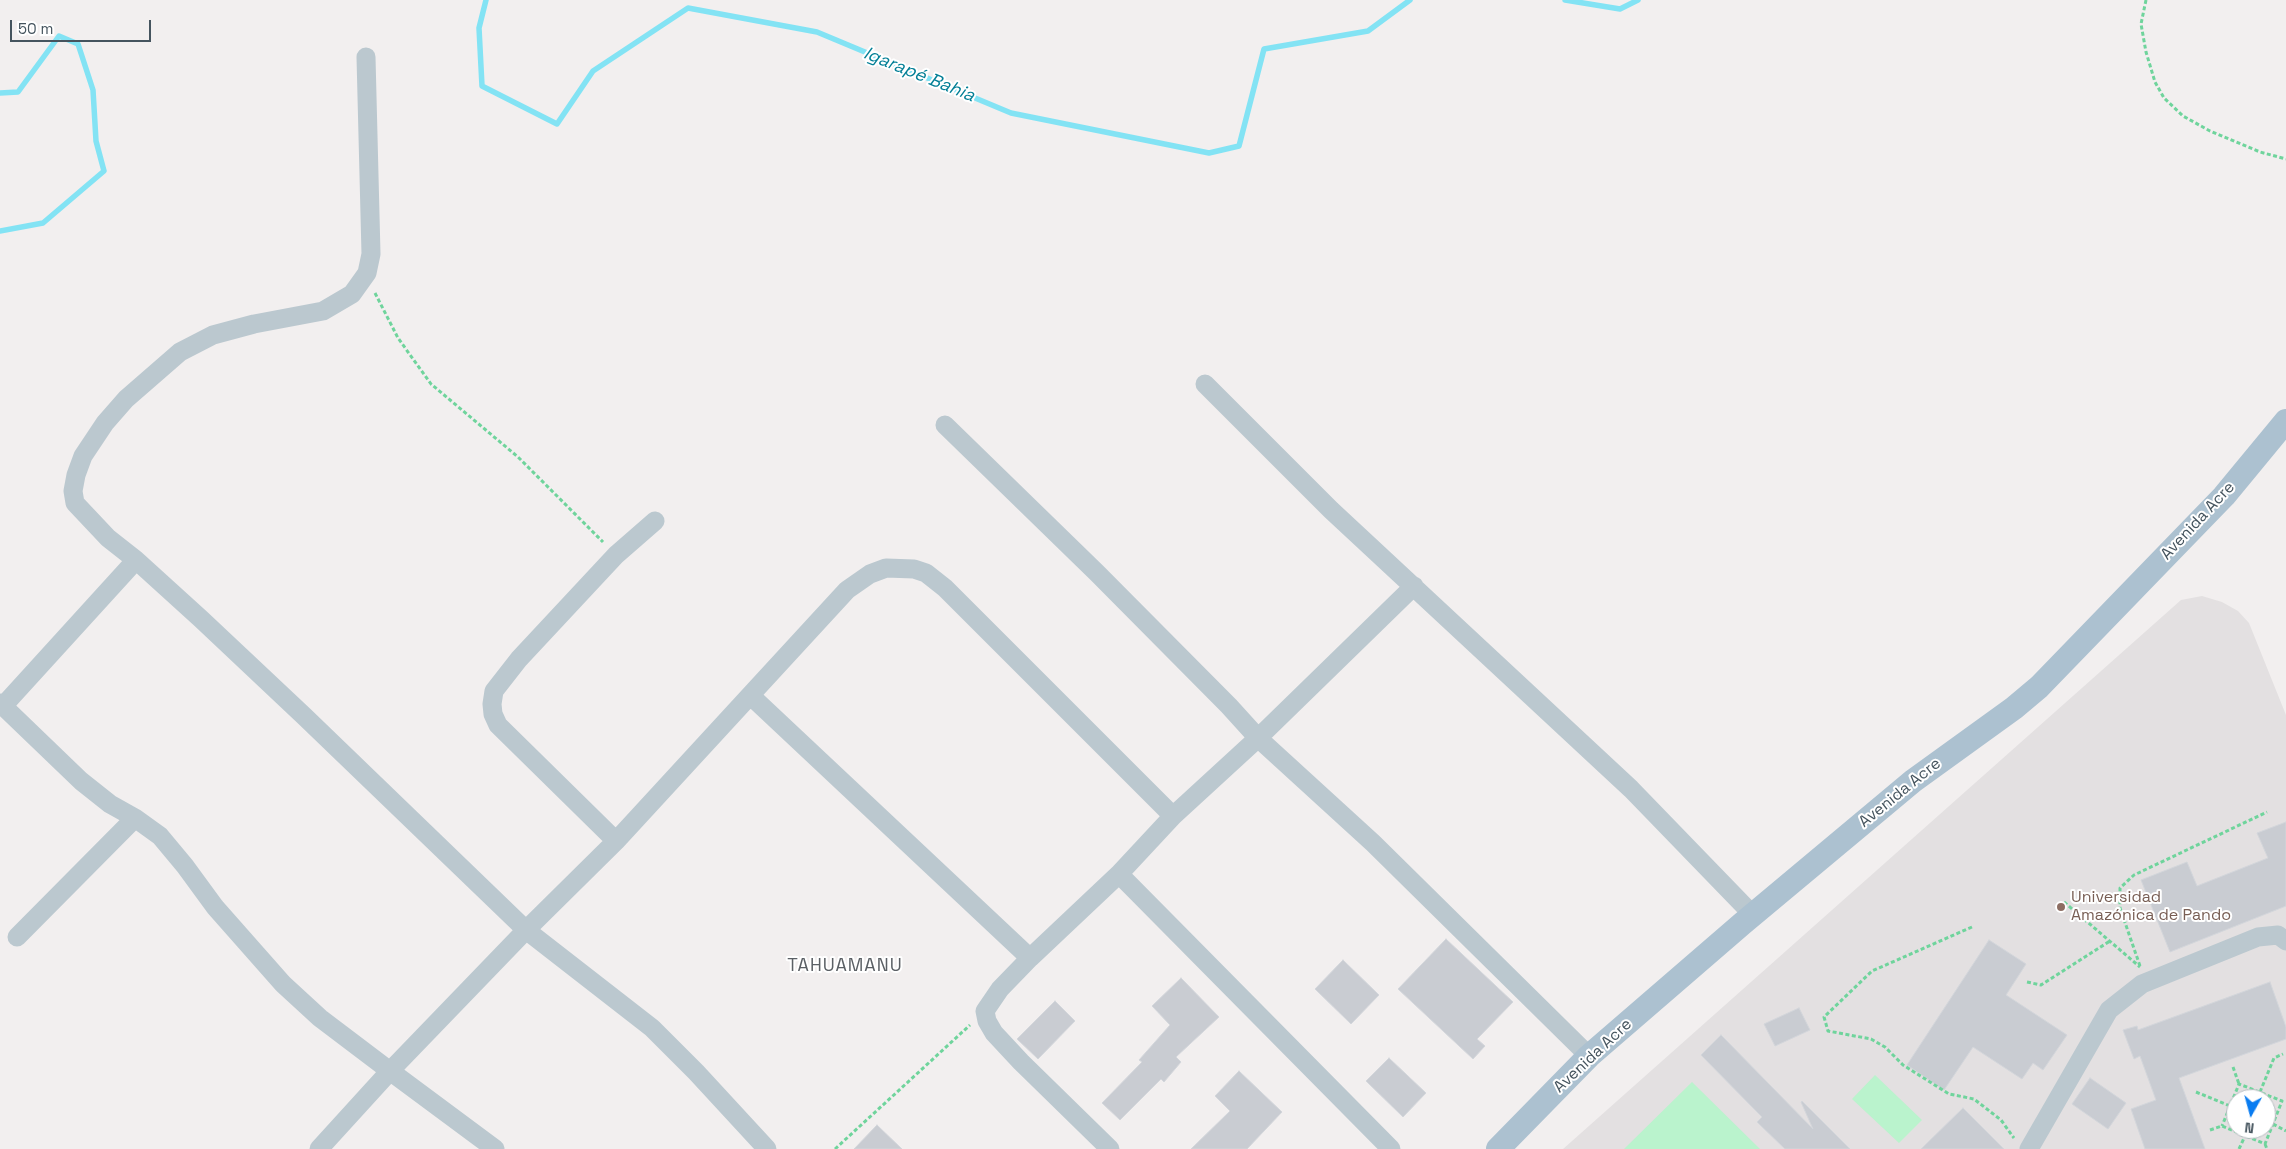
<!DOCTYPE html>
<meta charset="utf-8">
<style>
body{margin:0}
#map{position:relative;width:2286px;height:1149px;overflow:hidden;background:#f2efef;font-family:"Space Grotesk",sans-serif}
canvas{display:block}
.north{position:absolute;left:2226px;top:1089px;width:50px;height:50px;box-sizing:border-box;background:#fff;border:1px solid #b5bbbf;border-radius:50%;rotate:187deg;font-size:14px;font-weight:700;line-height:20px;text-align:center;color:#45545e}
.north::after{content:'';display:block;margin:auto;width:18px;height:22px;background:#097cf1;clip-path:polygon(50% 0,100% 100%,50% 72%,0 100%)}
.scale{position:absolute;left:10px;top:20px;width:141px;height:22px;box-sizing:border-box;border:2px solid #45545e;border-top:0;padding-left:6px;font-size:15px;line-height:18px;white-space:nowrap;color:#45545e;-webkit-text-stroke:4px #fff;paint-order:stroke}
</style>
<div id="map">
<canvas width="2286" height="1149"></canvas>
<div class="north">N</div>
<div class="scale">50 m</div>
</div>
<script>
const context = document.querySelector('canvas').getContext('2d');
context.lineJoin = 'round';
function fillPath(path, color) { context.fillStyle = color; context.fill(path, 'evenodd'); }
const poly = rows => new Path2D(rows.map(r => 'M' + r).join(''));
function trace(path, color, width, dash) { context.strokeStyle = color; context.lineWidth = width; context.lineCap = dash ? 'butt' : 'round'; context.setLineDash(dash || []); context.stroke(path); }
function label(font, color, halo, rows, align = 'center') {
  context.font = font + ' "Space Grotesk",sans-serif'; context.lineWidth = 4; context.setLineDash([]); context.textBaseline = 'middle'; context.strokeStyle = halo; context.fillStyle = color; for (const [text, x, y, turn = 0] of rows) {
    context.save(); context.translate(x, y); context.rotate((+turn || 0) * Math.PI / 180); context.textAlign = isNaN(turn) ? turn : align; if (halo) context.strokeText(text, 0, 0); context.fillText(text, 0, 0); context.restore();
  }
}
fillPath(poly([
 [2202,596,2222,602,2238,611,2249,623,2286,715,2286,1149,1563,1149,2181,600],
 [2236,1099,2266,1099,2266,1129,2236,1129]
]), '#e3e0e1');
fillPath(poly([
 [1875,1075,1922,1120,1899,1143,1852,1099],
 [1692,1082,1760,1149,1624,1149]
]), '#baf3cd');
trace(poly([
 [486,0,479,28,482,86,557,124,593,71,688,8,817,32,1011,113,1209,153,1239,146,1264,49,1368,31,1410,0],
 [1565,0,1620,9,1638,0],
 [0,93,18,92,59,36,78,44,93,90,96,141,104,171,43,223,0,231]
]), '#83e3f4', 5.5);
const building = poly([
 [2286,822,2286,906,2170,952,2141,880,2187,862,2197,886,2268,858,2257,833,2286,822],
 [1446,939,1513,1002,1477,1039,1485,1046,1473,1059,1398,989,1446,939],
 [1989,940,2026,964,2006,995,2067,1035,2043,1070,2033,1063,2022,1079,1973,1047,1944,1090,1907,1065,1989,940],
 [1343,960,1379,995,1351,1024,1315,989,1343,960],
 [1181,978,1219,1017,1176,1057,1181,1062,1164,1082,1161,1079,1120,1120,1102,1103,1142,1062,1139,1060,1170,1025,1152,1006,1181,978],
 [2270,982,2286,1027,2286,1039,2179,1078,2205,1149,2145,1149,2131,1109,2156,1100,2140,1056,2134,1059,2123,1030,2137,1026,2138,1030,2270,982],
 [1055,1001,1075,1021,1038,1059,1017,1039,1055,1001],
 [1799,1008,1810,1030,1775,1046,1764,1024,1799,1008],
 [1721,1035,1813,1129,1801,1102,1802,1101,1850,1149,1785,1149,1757,1122,1762,1117,1701,1055,1721,1035],
 [1389,1058,1426,1093,1403,1117,1366,1081,1389,1058],
 [1239,1071,1282,1112,1247,1149,1191,1149,1230,1111,1215,1096,1239,1071],
 [2090,1078,2126,1103,2108,1129,2072,1104,2090,1078],
 [1963,1108,2004,1149,1921,1149,1963,1108],
 [877,1125,902,1149,854,1149,877,1125]
]);
fillPath(building, '#c9ccd2');
trace(building, '#d3d6db', 1);
trace(poly([
 [2146,0,2141,24,2146,52,2155,82,2164,98,2183,116,2210,131,2260,152,2286,159],
 [375,293,398,338,431,384,518,457,603,542],
 [2064,902,2140,967],
 [1972,927,1872,971,1824,1017,1828,1031,1871,1039,1885,1047,1903,1065,1949,1094,1974,1099,2001,1120,2014,1138],
 [2140,966,2120,908,2120,888,2134,875,2267,812],
 [2027,982,2041,985,2110,941],
 [2233,1067,2239,1084],
 [2196,1092,2230,1106],
 [2260,1092,2274,1058,2283,1054],
 [2273,1124,2286,1131],
 [2210,1130,2222,1126,2265,1144,2282,1101,2239,1084,2222,1126],
 [2265,1144,2267,1149],
 [835,1149,970,1025],
 [2239,1149,2245,1136]
]), '#6fd49c', 3, [4, 2.5]);
trace(poly([
 [366,57,371,254,367,273,352,294,323,311,254,324,213,335,180,352,126,399,105,423,83,456,76,475,73,491,75,503,108,538,136,560,201,619,304,716,526,930,652,1028,696,1072,767,1149],
 [1205,384,1331,510,1631,789,1753,915],
 [945,425,1097,573,1229,706,1258,738,1414,586],
 [751,696,1030,958],
 [0,703,81,781,110,804,135,818,160,836,185,866,215,907,283,984,320,1018,390,1071,526,930,616,841,847,590,870,574,886,568,914,569,926,573,945,588,1173,816,1258,738,1373,843,1589,1056],
 [3,706,136,560],
 [1173,816,1119,874,1391,1149],
 [616,841,498,725,493,714,492,704,494,691,519,659,616,555,655,521],
 [17,937,135,818],
 [319,1149,390,1071,495,1149],
 [1110,1149,1021,1062,994,1033,987,1021,985,1011,1000,989,1030,958,1119,874],
 [2029,1149,2109,1010,2142,984,2258,937,2278,935,2286,941]
]), '#bbc8cf', 19);
trace(poly([
 [1498,1149,1589,1056,1743,923,1913,781,2014,708,2039,687,2224,496,2286,421]
]), '#acc1d0', 24);
for (const [x, y, r, color] of [
 [2061,907,5,"#8d6e63"]
]) { const dot = new Path2D(); dot.arc(x, y, r, 0, 2 * Math.PI); context.fillStyle = color; context.fill(dot); trace(dot, '#fff', 2); }
label('16px', '#45545e', '#fff', [
 ["Avenida Acre",2198,521,-47],
 ["Avenida Acre",1900,793,-39],
 ["Avenida Acre",1593,1056,-43]
]);
label('16px', '#785e54', '#fff', [
 ["Universidad",2071,898],
 ["Amazónica de Pando",2071,916]
], 'left');
label('italic 18px', '#037f96', '#fff', [
 ["Igarapé Bahia",919,75,22]
]);
context.letterSpacing = '1px';
label('18px', '#5b6065', '#fff', [
 ["TAHUAMANU",845,966]
]);
context.letterSpacing = '0px';
</script>
